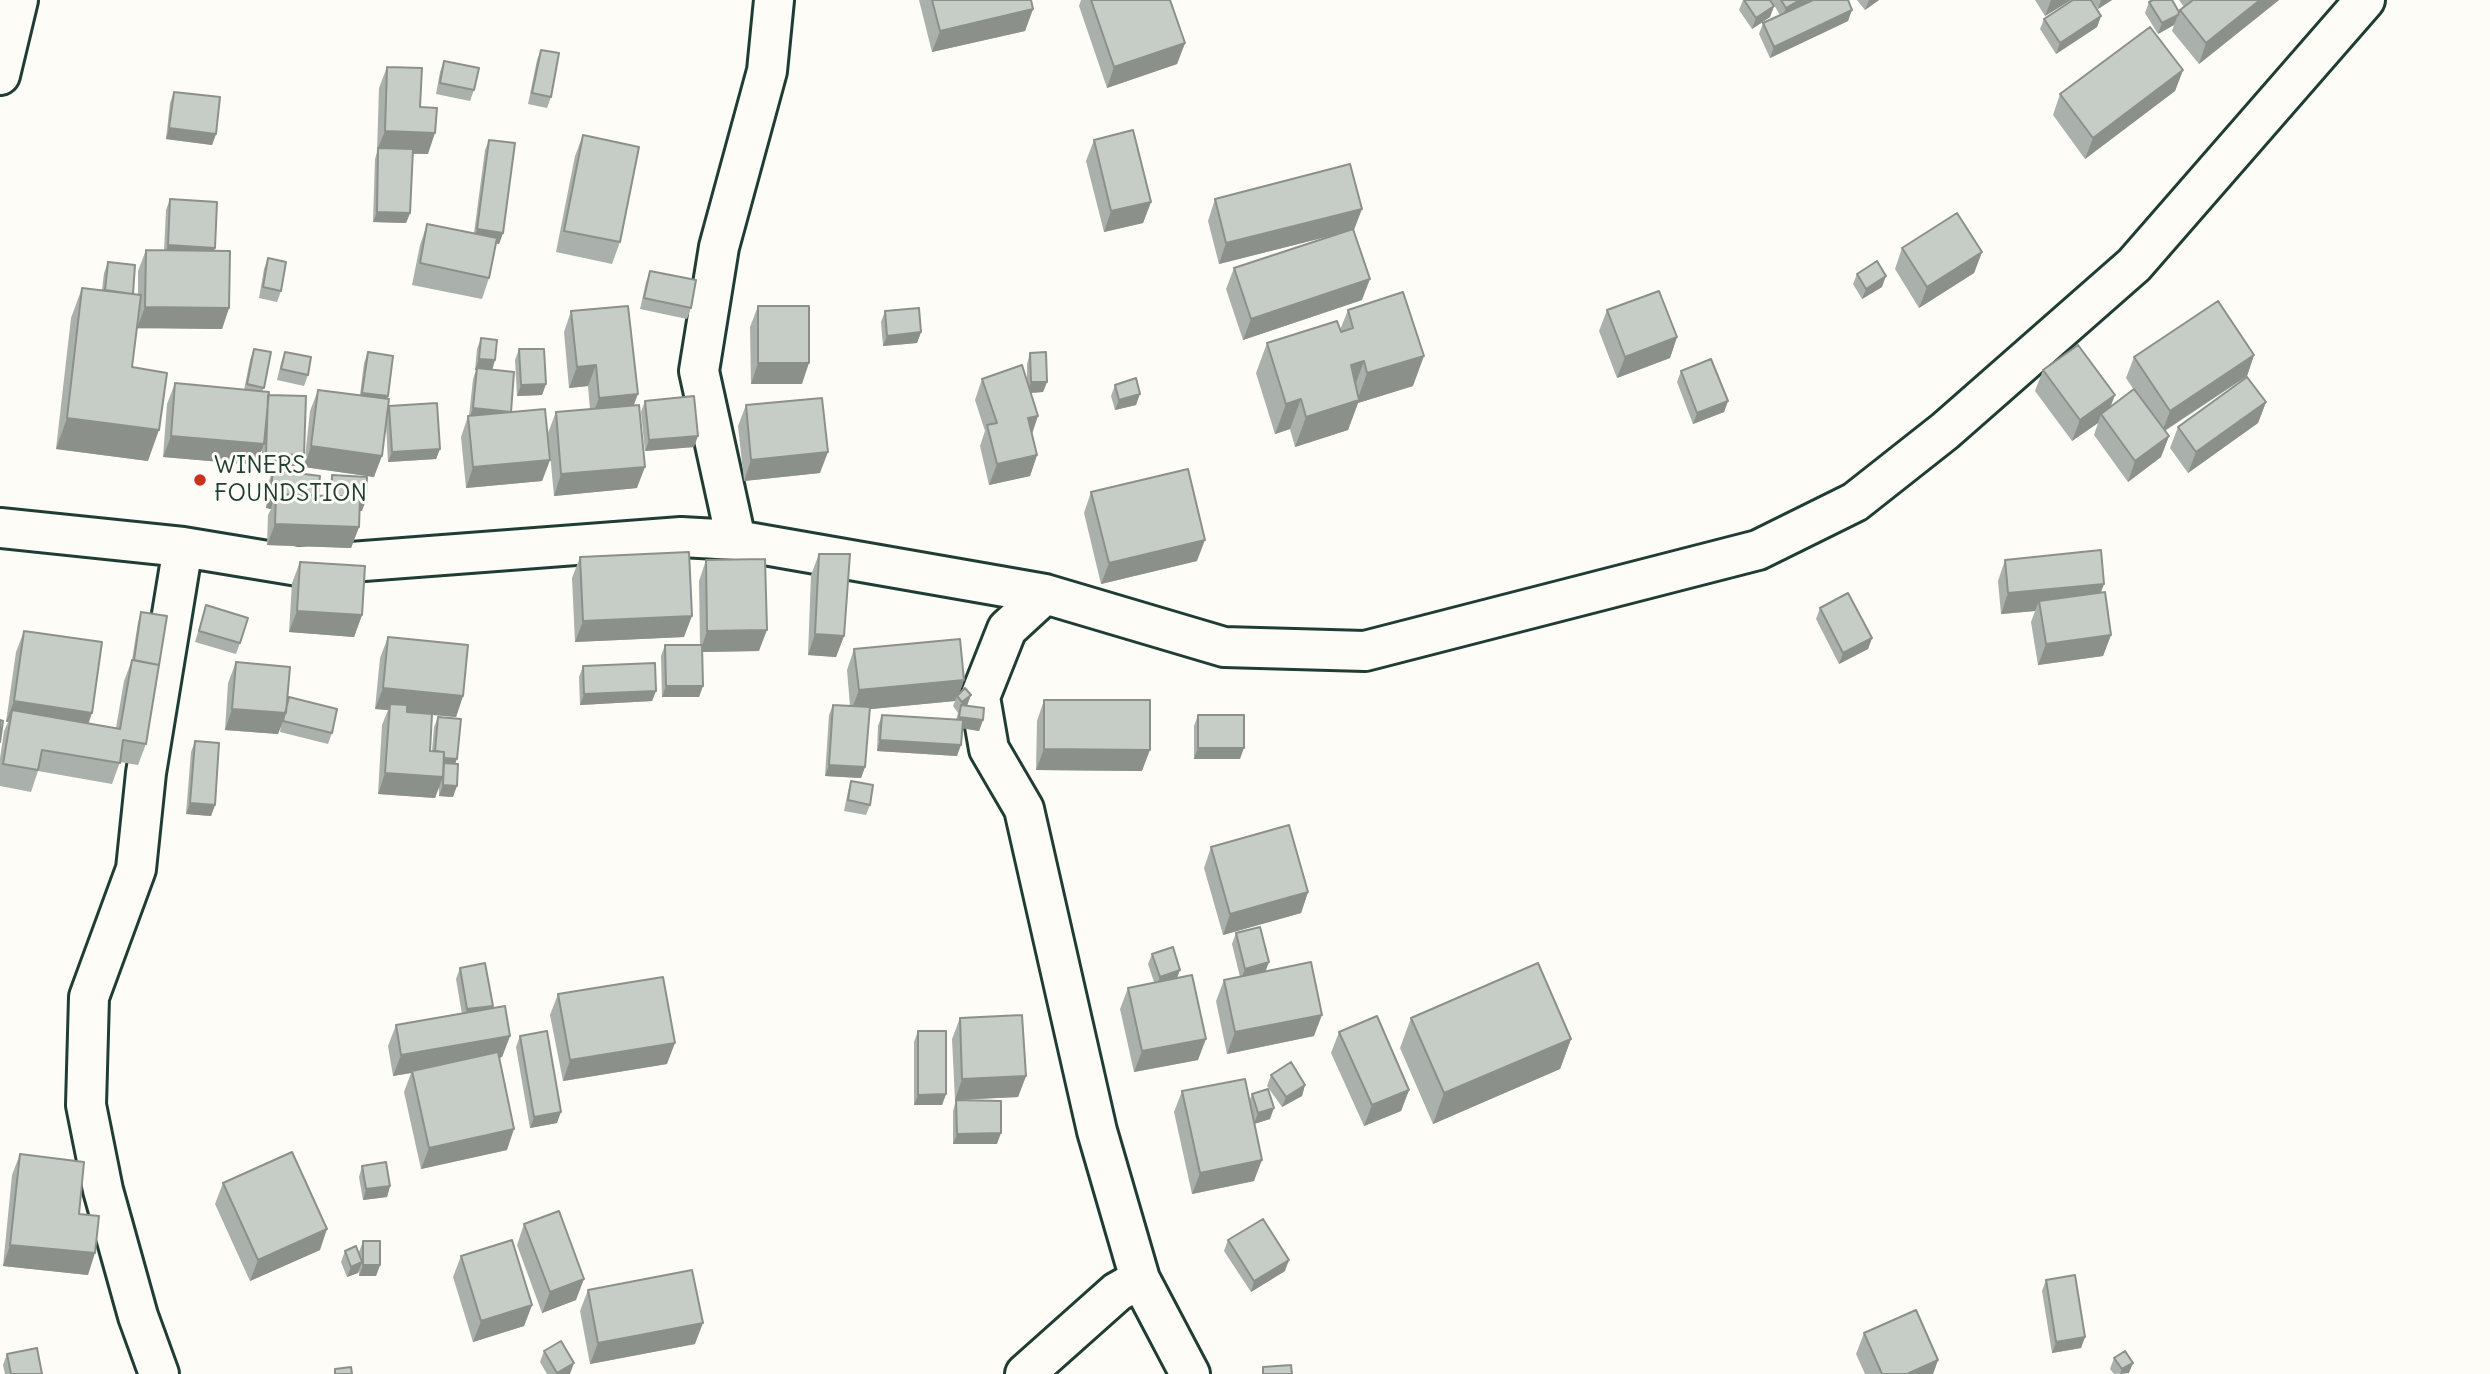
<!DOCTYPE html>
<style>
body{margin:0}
canvas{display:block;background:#fdfcf7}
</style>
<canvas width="2490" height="1374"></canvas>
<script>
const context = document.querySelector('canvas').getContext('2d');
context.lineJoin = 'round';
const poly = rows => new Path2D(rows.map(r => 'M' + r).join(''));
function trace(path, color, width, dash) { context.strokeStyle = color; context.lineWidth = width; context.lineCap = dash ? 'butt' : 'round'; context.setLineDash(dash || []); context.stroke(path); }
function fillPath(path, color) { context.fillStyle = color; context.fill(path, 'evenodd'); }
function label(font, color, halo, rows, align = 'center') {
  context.font = font + ' Delius,sans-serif'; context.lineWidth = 6; context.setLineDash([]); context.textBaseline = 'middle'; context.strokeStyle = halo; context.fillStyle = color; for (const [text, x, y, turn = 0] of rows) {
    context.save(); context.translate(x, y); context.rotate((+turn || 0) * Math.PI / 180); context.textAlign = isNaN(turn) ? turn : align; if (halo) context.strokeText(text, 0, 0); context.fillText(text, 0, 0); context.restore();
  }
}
const minor = poly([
 [0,75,18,0],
 [0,528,183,547,298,566,681,537,736,540,1045,594,1224,647,1365,651,1758,550,1855,502,1945,431,2134,265,2365,0],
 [736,540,699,371,719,247,767,71,774,0],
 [1045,594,1007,629,980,697,989,749,1024,809,1097,1131,1140,1279],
 [159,1374,138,1316,103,1190,86,1105,89,997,136,869,146,773,183,547],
 [1025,1374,1117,1292,1140,1279,1190,1374]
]);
trace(minor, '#1f3d34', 44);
trace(minor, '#fdfcf7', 38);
fillPath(poly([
 [919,0,1031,0,1033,9,1025,31,932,52],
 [1081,0,1091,0,1185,43,1177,64,1107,88,1079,6],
 [1743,0,1770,0,1774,6,1770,17,1752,29,1739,10],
 [1771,0,1848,0,1848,21,1770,58,1759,34,1763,23,1780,15],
 [1857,0,1879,0,1865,10],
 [2035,0,2071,0,2045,16],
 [2092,0,2112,0,2098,9],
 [2179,0,2279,0,2199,64,2172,31,2174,25,2158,34,2145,13,2149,2,2179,12,2184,7],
 [2101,16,2097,27,2056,54,2040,29,2044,19],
 [541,50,551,97,547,108,528,104,537,60],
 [444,61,474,90,470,101,436,94,440,72],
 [387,67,420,107,428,154,413,154,410,213,406,223,373,222,375,159,377,152,379,88],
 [2183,70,2175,91,2085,159,2053,115,2060,94],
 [174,92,216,134,212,145,166,139,170,103],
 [583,135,620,242,612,264,556,252,575,156],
 [489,140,503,233,499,244,496,243,489,278,482,299,412,285,420,245,427,224,474,233,485,150],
 [1094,140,1151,202,1143,223,1104,232,1086,161],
 [170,199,215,248,214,251,229,308,222,329,137,328,138,322,132,367,148,461,56,449,71,318,82,288,102,290,104,273,108,262,133,294,138,294,138,271,146,250,164,251,166,210],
 [1215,199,1354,230,1362,300,1243,340,1226,289,1234,268,1337,234,1219,264,1208,221],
 [1902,248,1982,252,1974,273,1919,308,1895,269],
 [268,258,281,291,277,302,259,298,264,269],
 [650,271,691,308,687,319,640,309,646,282],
 [1857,274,1882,287,1862,299,1853,284],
 [758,306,802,384,751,384,750,327],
 [1348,310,1413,386,1358,403,1348,430,1295,447,1290,429,1275,434,1256,373,1267,343,1340,330],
 [1607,310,1677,337,1670,358,1617,378,1599,331],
 [571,311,634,405,637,488,554,496,548,433,556,412,590,409,588,386,569,388,564,332],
 [885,311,921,332,917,343,883,346,881,322],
 [481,338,492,370,511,412,550,460,542,481,466,488,461,437,468,416,469,416,473,379,476,370,475,370,477,349],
 [254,349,264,388,262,391,268,395,300,466,262,465,262,449,256,465,163,457,167,404,175,383,244,390,250,360],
 [519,349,546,384,542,395,517,396,515,360],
 [285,352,308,375,304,386,277,380,281,363],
 [368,352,388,396,387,411,389,406,440,449,436,459,388,462,386,424,374,477,304,467,310,411,318,390,360,395,364,363],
 [1030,353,1047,382,1043,392,1031,393,1032,433,1037,455,1030,476,989,485,980,446,985,431,975,400,982,379,1027,381,1027,364],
 [2254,355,2247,376,2165,431,2169,436,2161,457,2128,482,2094,435,2098,423,2072,441,2035,391,2043,370,2110,407,2134,390,2126,378,2134,357],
 [1681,371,1728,401,1724,412,1693,424,1677,382],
 [1115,385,1136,405,1115,410,1111,396],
 [645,401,694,447,645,451,641,412],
 [2266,402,2258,423,2188,473,2170,448,2178,427],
 [746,405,820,473,744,481,738,426],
 [273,470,318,496,328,496,329,486,332,475,362,511,359,511,359,527,351,548,267,545,268,515,271,509,266,508,269,481],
 [1091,492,1197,561,1101,584,1084,513],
 [819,554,844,636,836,657,808,655,811,575],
 [580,557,684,637,575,642,572,578],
 [706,560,759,651,702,652,703,686,699,697,662,697,661,656,665,645,700,645,699,581],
 [2005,560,2104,584,2101,592,2111,635,2103,656,2038,665,2031,622,2035,611,2001,614,1998,581],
 [300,562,362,615,354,637,289,632,292,583],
 [206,605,240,643,236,654,195,642],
 [1820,608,1872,638,1868,649,1839,664,1816,619],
 [141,612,146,744,138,765,120,762,112,784,38,771,31,792,0,786,0,758,4,731,8,722,6,722,16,652,24,631,88,724,116,728,124,681,132,660,138,622],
 [388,637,463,696,456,717,432,715,430,751,432,751,434,727,438,717,455,764,453,797,439,796,439,786,435,798,378,794,382,725,388,710,375,709,380,658],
 [854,649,964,680,959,694,967,706,983,720,979,731,962,728,957,756,877,751,878,726,882,715,956,720,958,713,953,706,955,701,870,709,865,767,861,778,825,776,829,715,833,705,850,706,847,670],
 [236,662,286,706,289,697,332,733,328,744,280,732,281,726,278,734,225,730,228,683],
 [583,666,656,691,652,701,580,705,579,677],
 [1044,700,1142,771,1036,770,1037,721],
 [1198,715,1240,759,1194,759,1194,726],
 [195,741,215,805,211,816,186,814,191,752],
 [851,781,870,805,866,815,844,811,848,791],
 [1211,847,1308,892,1301,913,1223,935,1204,868],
 [1236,933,1266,972,1314,1036,1227,1054,1216,1001,1224,980,1240,977,1232,944],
 [1152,954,1177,978,1198,1060,1134,1072,1120,1009,1128,988,1154,982,1148,964],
 [460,968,492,1009,510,1036,502,1057,499,1058,507,1150,421,1169,404,1092,411,1073,393,1076,388,1046,396,1025,462,1014,456,979],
 [558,994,667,1064,563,1081,550,1015],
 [960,1018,1026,1076,1018,1097,955,1100,952,1039],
 [1411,1018,1571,1039,1560,1069,1433,1124,1400,1048],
 [918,1031,946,1094,942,1105,914,1105,914,1042],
 [1339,1032,1409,1090,1401,1111,1364,1126,1331,1053],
 [520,1036,557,1123,530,1128,516,1047],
 [1271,1075,1305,1085,1302,1096,1282,1107,1267,1086],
 [1182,1091,1249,1102,1252,1094,1270,1119,1254,1124,1254,1181,1192,1194,1174,1112],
 [956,1100,997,1144,953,1144,953,1111],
 [20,1154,79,1214,88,1275,3,1266,12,1175],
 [362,1166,390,1186,387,1197,363,1200,359,1177],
 [223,1183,320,1250,250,1281,215,1204],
 [524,1224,576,1300,542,1313,517,1245],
 [1228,1240,1285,1271,1251,1292,1224,1251],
 [363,1241,380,1265,376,1276,359,1276,359,1270,358,1273,347,1277,341,1262,345,1251,359,1252],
 [461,1256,532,1305,524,1326,473,1342,453,1277],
 [2046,1280,2085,1337,2081,1348,2052,1353,2042,1291],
 [588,1290,695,1344,590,1364,580,1311],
 [1864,1333,1938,1360,1933,1374,1865,1374,1856,1354],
 [544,1351,570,1374,547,1374,540,1362],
 [7,1354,42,1374,5,1374,3,1365],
 [2114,1358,2129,1373,2114,1374,2110,1369]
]), '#aab0ab');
fillPath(poly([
 [1800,0,1816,0,1782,19,1786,8],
 [1869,0,1879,0,1865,10],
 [2051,0,2071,0,2045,16],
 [2101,0,2112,0,2098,9],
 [2260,0,2279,0,2199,64,2206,43],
 [1774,6,1770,17,1752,29,1756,18],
 [1033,9,1025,31,932,52,940,31],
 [1852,10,1848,21,1770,58,1774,47],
 [2178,15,2174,25,2158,34,2162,23],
 [2101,16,2097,27,2056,54,2060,43],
 [1185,43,1177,64,1107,88,1114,67],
 [2183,70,2175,91,2085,159,2093,138],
 [169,128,216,134,212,145,166,139],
 [385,131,435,133,428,154,378,152,378,148],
 [1151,202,1143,223,1104,232,1111,211],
 [1362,209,1354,230,1219,264,1226,243],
 [377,212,410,213,406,223,373,222],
 [477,229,503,233,499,244,473,240],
 [168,245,215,248,211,259,164,256],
 [1982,252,1974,273,1919,308,1927,287],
 [1886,276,1882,287,1862,299,1866,289],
 [1370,279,1362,300,1243,340,1251,319],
 [145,307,229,308,222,329,137,328],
 [921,332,917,343,883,346,887,336],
 [1677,337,1670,358,1617,378,1625,357],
 [2254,355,2247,376,2162,432,2170,411],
 [1424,356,1413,386,1358,403,1348,430,1295,447,1306,417,1357,401,1367,373],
 [479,359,495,360,492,371,475,370],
 [1364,361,1353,391,1351,365],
 [758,363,809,363,802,384,751,384],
 [596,365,588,386,569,388,577,367],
 [1031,382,1047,382,1043,392,1027,393],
 [546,384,542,395,517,396,521,385],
 [362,393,388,396,384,407,358,404],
 [638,394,630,415,591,419,599,398],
 [1140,394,1136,405,1115,410,1119,400],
 [2115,395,2107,416,2101,414,2098,423,2072,441,2080,420],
 [1301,399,1290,429,1275,434,1286,404],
 [1728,401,1724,412,1693,424,1697,413],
 [2266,402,2258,423,2188,473,2196,452],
 [473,408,511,412,469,419],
 [1038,416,1031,437,1028,418],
 [67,418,159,430,148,461,56,449],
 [171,436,264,444,256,465,163,457],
 [698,436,694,447,645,451,649,440],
 [2169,436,2161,457,2128,482,2135,461],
 [311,446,382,456,374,477,304,467],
 [440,449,436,459,388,462,392,452],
 [828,452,820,473,744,481,751,460],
 [266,454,304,455,300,466,262,465],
 [1037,455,1030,476,989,485,997,464],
 [550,460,542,481,466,488,473,467],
 [645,467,637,488,554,496,561,474],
 [270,498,274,498,271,509,266,508],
 [332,498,366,500,362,511,328,509],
 [275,524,359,527,351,548,267,545],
 [1205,540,1197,561,1101,584,1109,563],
 [2104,584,2096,605,2039,601,2035,611,2001,614,2008,593],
 [297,611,362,615,354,637,289,632],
 [692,616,684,637,575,642,583,621],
 [767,630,759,651,700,652,707,631],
 [815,634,844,636,836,657,808,655],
 [2111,635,2103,656,2038,665,2046,644],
 [1872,638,1868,649,1839,664,1843,653],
 [964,680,958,697,957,696,955,701,851,711,859,690],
 [666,686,703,686,699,697,662,697],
 [383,688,463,696,456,717,389,711,390,704,388,710,375,709],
 [656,691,652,701,580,705,584,694],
 [971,695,967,706,961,705,958,713,962,702],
 [14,701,92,713,85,734,12,710,8,722,6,722],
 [232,709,286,713,278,734,225,730],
 [959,717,983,720,979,731,955,727],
 [880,740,961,745,957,756,877,751],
 [1198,748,1244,748,1240,759,1194,759],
 [1044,749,1150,750,1142,771,1036,770],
 [435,757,457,759,453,770],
 [829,765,865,767,861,778,825,776],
 [385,773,443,777,435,798,378,794],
 [443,785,457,786,453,797,439,796],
 [190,803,215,805,211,816,186,814],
 [1308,892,1301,913,1223,935,1230,914],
 [1269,962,1265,973,1241,979,1245,969],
 [1180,970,1176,981,1156,987,1160,977],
 [493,1006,489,1016,463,1020,467,1009],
 [1322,1015,1314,1036,1227,1054,1235,1032],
 [510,1036,502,1057,412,1073,412,1071,411,1073,393,1076,401,1055],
 [1206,1039,1198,1060,1134,1072,1142,1051],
 [1571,1039,1560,1069,1433,1124,1444,1093],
 [675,1043,667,1064,563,1081,570,1060],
 [1026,1076,1018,1097,955,1100,962,1079],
 [1305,1085,1302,1096,1282,1107,1286,1097],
 [1409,1090,1401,1111,1364,1126,1372,1105],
 [946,1094,942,1105,914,1105,918,1095],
 [1274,1108,1270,1119,1254,1124,1258,1113],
 [561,1112,557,1123,530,1128,534,1117],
 [514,1129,507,1150,421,1169,429,1148],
 [1001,1133,997,1144,953,1144,957,1134],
 [1262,1160,1254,1181,1192,1194,1200,1173],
 [390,1186,387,1197,363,1200,366,1189],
 [327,1229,320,1250,250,1281,258,1260],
 [10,1245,95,1253,88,1275,3,1266],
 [1289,1260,1285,1271,1251,1292,1254,1281],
 [362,1262,358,1273,347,1277,351,1267],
 [363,1265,380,1265,376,1276,359,1276],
 [584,1279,576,1300,542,1313,550,1292],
 [532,1305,524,1326,473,1342,481,1321],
 [703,1323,695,1344,590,1364,598,1343],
 [2085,1337,2081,1348,2052,1353,2056,1342],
 [1938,1360,1933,1374,1907,1374],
 [574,1363,570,1374,557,1374,557,1373],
 [2133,1363,2129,1373,2120,1374,2122,1369]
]), '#8b908b');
const building = poly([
 [932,0,1031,0,1033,9,940,31,932,0],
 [1091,0,1170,0,1185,43,1114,67,1091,0],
 [1744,0,1770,0,1774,6,1756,18,1744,0],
 [1781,0,1800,0,1786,8,1781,0],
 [1813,0,1848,0,1852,10,1774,47,1763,23,1813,0],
 [2073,0,2091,0,2101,16,2060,43,2044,19,2073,0],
 [2153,0,2172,0,2179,12,2178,15,2162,23,2149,2,2153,0],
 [2193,0,2260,0,2206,43,2180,10,2193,0],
 [2150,27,2183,70,2093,138,2060,94,2150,27],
 [541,50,559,53,551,97,532,93,541,50],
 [444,61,479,68,474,90,440,83,444,61],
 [387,67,422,68,420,107,437,108,435,133,385,131,387,67],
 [174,92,220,97,216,134,169,128,174,92],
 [1133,130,1151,202,1111,211,1094,140,1133,130],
 [583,135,639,147,620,242,564,231,583,135],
 [489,140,515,143,503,233,477,229,489,140],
 [378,148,413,149,410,213,377,212,378,148],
 [1350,164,1362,209,1226,243,1215,199,1350,164],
 [170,199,217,202,215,248,168,245,170,199],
 [1957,213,1982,252,1927,287,1902,248,1957,213],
 [427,224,497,238,489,278,420,263,427,224],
 [1353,229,1370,279,1251,319,1234,268,1353,229],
 [146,250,230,251,229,308,145,307,146,250],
 [268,258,286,262,281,291,263,287,268,258],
 [1877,261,1886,276,1866,289,1857,274,1877,261],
 [108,262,135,265,133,294,105,290,108,262],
 [650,271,696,280,691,308,644,298,650,271],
 [82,288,141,295,132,367,167,373,159,430,67,418,82,288],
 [1659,291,1677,337,1625,357,1607,310,1659,291],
 [1403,292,1424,356,1367,373,1364,361,1351,365,1359,400,1306,417,1301,399,1286,404,1267,343,1337,321,1341,332,1353,328,1348,310,1403,292],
 [2218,301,2254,355,2170,411,2134,357,2218,301],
 [628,306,638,394,599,398,596,365,577,367,571,311,628,306],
 [758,306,809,306,809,363,758,363,758,306],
 [919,308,921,332,887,336,885,311,919,308],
 [481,338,497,340,495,360,479,359,481,338],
 [2078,345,2115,395,2080,420,2043,370,2078,345],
 [254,349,271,352,264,388,247,384,254,349],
 [519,349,544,349,546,384,521,385,519,349],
 [285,352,311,357,308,375,281,369,285,352],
 [368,352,393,356,388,396,362,393,368,352],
 [1046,352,1047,382,1031,382,1030,353,1046,352],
 [1711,359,1728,401,1697,413,1681,371,1711,359],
 [1022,365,1038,416,1028,418,1037,455,997,464,987,425,997,423,982,379,1022,365],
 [477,368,514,372,511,412,473,408,477,368],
 [2247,377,2266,402,2196,452,2178,427,2247,377],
 [1136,378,1140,394,1119,400,1115,385,1136,378],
 [175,383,269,392,264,444,171,436,175,383],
 [2134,389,2169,436,2135,461,2101,414,2134,389],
 [318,390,389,399,382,456,311,446,318,390],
 [268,395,306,396,304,455,266,454,268,395],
 [694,396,698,436,649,440,645,401,694,396],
 [822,398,828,452,751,460,746,405,822,398],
 [437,403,440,449,392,452,389,406,437,403],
 [639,405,645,467,561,474,556,412,639,405],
 [545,409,550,460,473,467,468,416,545,409],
 [1188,469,1205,540,1109,563,1091,492,1188,469],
 [273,470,320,476,318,496,276,494,274,498,270,498,273,470],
 [332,475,367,477,366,500,360,500,360,497,332,496,332,475],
 [276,494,360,497,359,527,275,524,276,494],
 [2101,550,2104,584,2008,593,2005,560,2101,550],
 [689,552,692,616,583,621,580,557,689,552],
 [819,554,850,554,844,636,815,634,819,554],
 [765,559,767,630,707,631,706,560,765,559],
 [300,562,365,566,362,615,297,611,300,562],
 [2105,592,2111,635,2046,644,2039,601,2105,592],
 [1848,593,1872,638,1843,653,1820,608,1848,593],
 [206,605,248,618,240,643,199,631,206,605],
 [141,612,167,616,159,665,134,660,141,612],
 [24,631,102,642,92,713,14,701,24,631],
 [388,637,468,645,463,696,383,688,388,637],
 [960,639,964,680,859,690,854,649,960,639],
 [665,645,702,645,703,686,666,686,665,645],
 [132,660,159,665,146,744,123,740,120,763,42,750,38,770,3,764,12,710,120,729,132,660],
 [236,662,290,667,286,713,232,709,236,662],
 [655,663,656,691,584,694,583,666,655,663],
 [965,688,971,695,962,702,957,696,965,688],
 [289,697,337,709,332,733,283,721,289,697],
 [1044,700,1150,700,1150,750,1044,749,1044,700],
 [390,704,407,705,407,712,432,714,430,751,444,752,443,777,385,773,390,704],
 [833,705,870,707,865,767,829,765,833,705],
 [961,705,984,708,983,720,959,717,961,705],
 [882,715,963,720,961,745,880,740,882,715],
 [1198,715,1244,715,1244,748,1198,748,1198,715],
 [438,717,461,719,457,759,444,758,444,752,435,751,438,717],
 [0,720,3,721,0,742,0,720],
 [195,741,219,743,215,805,190,803,195,741],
 [444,763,458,764,457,786,443,785,444,763],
 [851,781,873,785,870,805,848,800,851,781],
 [1289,825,1308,892,1230,914,1211,847,1289,825],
 [1260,927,1269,962,1245,969,1236,933,1260,927],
 [1173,947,1180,970,1160,977,1152,954,1173,947],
 [1311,962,1322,1015,1235,1032,1224,980,1311,962],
 [485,963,493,1006,467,1009,460,968,485,963],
 [1538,963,1571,1039,1444,1093,1411,1018,1538,963],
 [1192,975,1206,1039,1142,1051,1128,988,1192,975],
 [663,977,675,1043,570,1060,558,994,663,977],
 [505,1006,510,1036,401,1055,396,1025,505,1006],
 [1022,1015,1026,1076,962,1079,960,1018,1022,1015],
 [1377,1016,1409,1090,1372,1105,1339,1032,1377,1016],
 [547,1031,561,1112,534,1117,520,1036,547,1031],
 [918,1031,946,1031,946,1094,918,1095,918,1031],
 [498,1052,514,1129,429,1148,412,1071,498,1052],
 [1291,1062,1305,1085,1286,1097,1271,1075,1291,1062],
 [1245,1079,1262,1160,1200,1173,1182,1091,1245,1079],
 [1268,1089,1274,1108,1258,1113,1252,1094,1268,1089],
 [956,1100,1001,1101,1001,1133,957,1134,956,1100],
 [292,1152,327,1229,258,1260,223,1183,292,1152],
 [20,1154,84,1162,79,1214,99,1216,95,1253,10,1245,20,1154],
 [386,1162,390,1186,366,1189,362,1166,386,1162],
 [559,1211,584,1279,550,1292,524,1224,559,1211],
 [1263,1219,1289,1260,1254,1281,1228,1240,1263,1219],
 [512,1240,532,1305,481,1321,461,1256,512,1240],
 [363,1241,380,1241,380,1265,363,1265,363,1241],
 [356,1246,362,1262,351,1267,345,1251,356,1246],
 [692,1270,703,1323,598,1343,588,1290,692,1270],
 [2075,1275,2085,1337,2056,1342,2046,1280,2075,1275],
 [1916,1310,1938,1360,1907,1374,1882,1374,1864,1333,1916,1310],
 [561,1341,574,1363,557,1373,544,1351,561,1341],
 [37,1348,42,1374,11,1374,7,1354,37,1348],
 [2125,1351,2133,1363,2122,1369,2114,1358,2125,1351],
 [1291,1365,1292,1374,1263,1374,1263,1367,1291,1365],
 [351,1367,352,1374,335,1374,335,1369,351,1367]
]);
fillPath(building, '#c6cdc7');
trace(building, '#8b908b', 2);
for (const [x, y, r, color] of [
 [200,480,7,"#c8321e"]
]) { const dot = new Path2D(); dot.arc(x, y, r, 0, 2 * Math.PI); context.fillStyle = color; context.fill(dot); trace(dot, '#fdfcf7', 2.5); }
label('24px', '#1f3d34', '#fdfcf7', [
 ["WINERS",214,466],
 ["FOUNDSTION",214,494]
], 'left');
</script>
